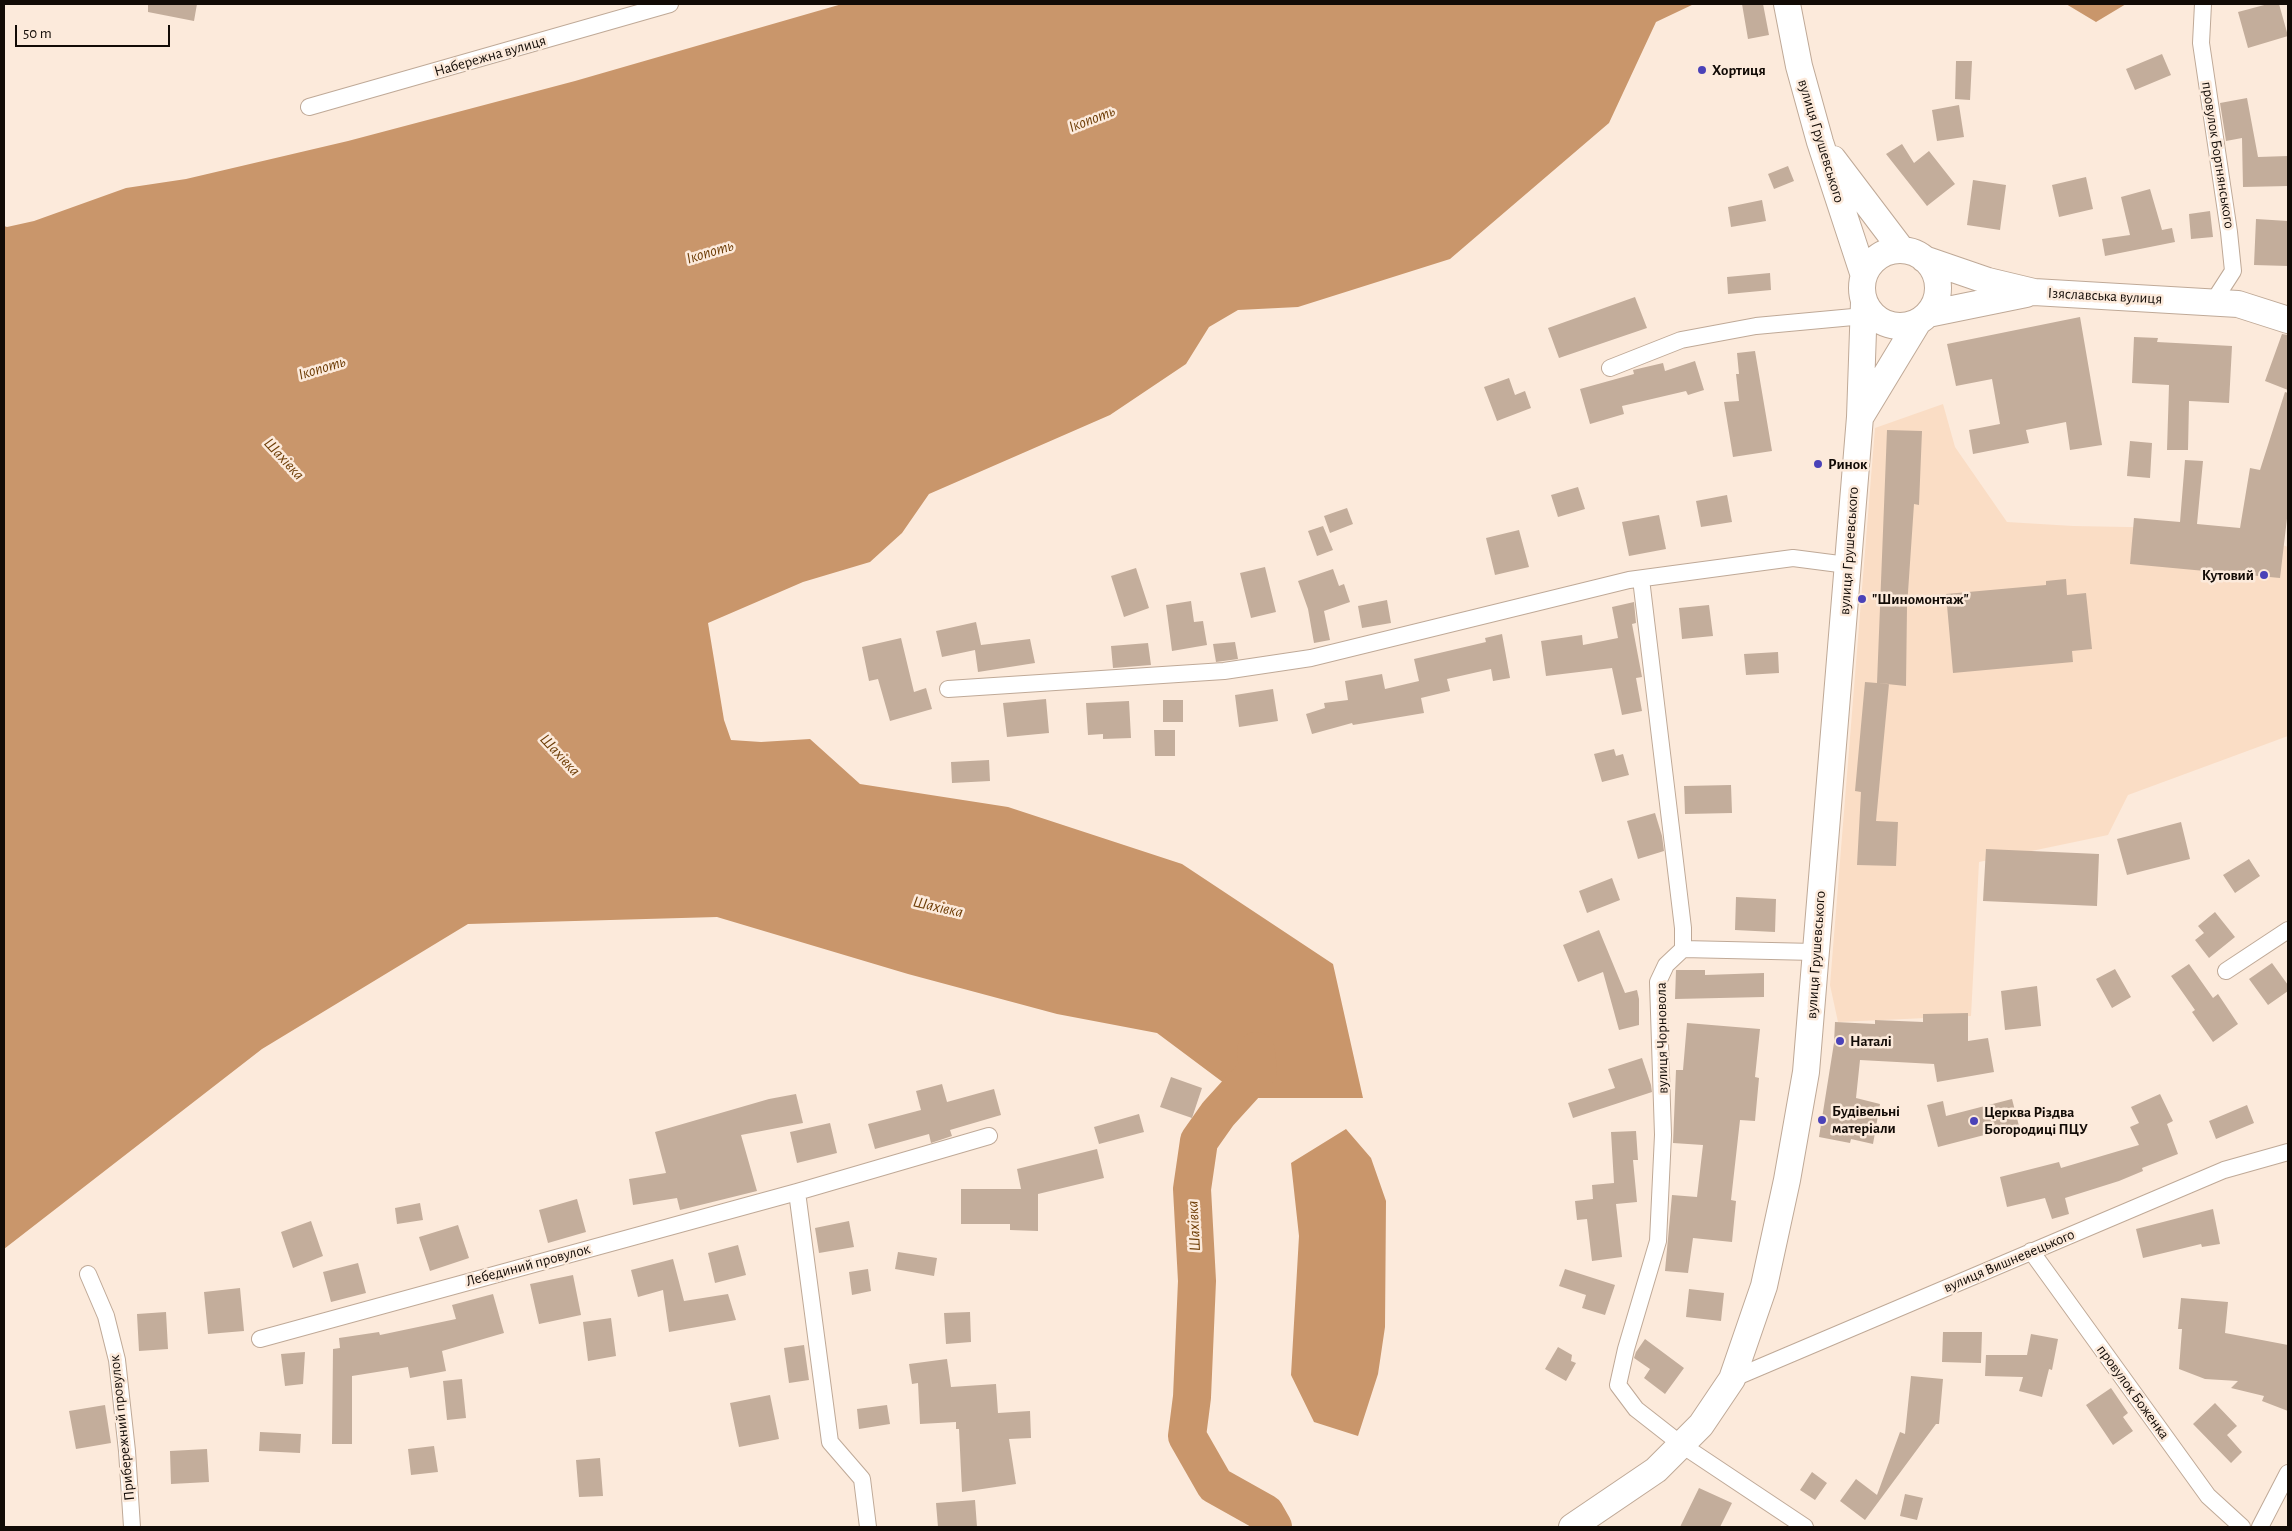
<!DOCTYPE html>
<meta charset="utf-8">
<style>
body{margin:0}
#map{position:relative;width:2292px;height:1531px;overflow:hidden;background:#fceadb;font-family:"Alegreya Sans",sans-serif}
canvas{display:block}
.frame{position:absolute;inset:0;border:5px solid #120b06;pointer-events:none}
.scale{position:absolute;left:15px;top:25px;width:155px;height:22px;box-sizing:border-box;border:2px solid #120b06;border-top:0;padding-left:6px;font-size:15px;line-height:18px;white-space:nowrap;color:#120b06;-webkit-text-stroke:4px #fceadb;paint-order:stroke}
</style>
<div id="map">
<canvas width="2292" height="1531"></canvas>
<div class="frame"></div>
<div class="scale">50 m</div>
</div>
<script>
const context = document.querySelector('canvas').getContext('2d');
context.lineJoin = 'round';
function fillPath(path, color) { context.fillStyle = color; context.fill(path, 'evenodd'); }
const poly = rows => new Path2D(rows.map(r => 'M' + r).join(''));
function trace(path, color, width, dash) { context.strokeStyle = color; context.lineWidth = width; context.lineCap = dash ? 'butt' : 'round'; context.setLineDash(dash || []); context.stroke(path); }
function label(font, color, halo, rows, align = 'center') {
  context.font = font + ' "Alegreya Sans",sans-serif'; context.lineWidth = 5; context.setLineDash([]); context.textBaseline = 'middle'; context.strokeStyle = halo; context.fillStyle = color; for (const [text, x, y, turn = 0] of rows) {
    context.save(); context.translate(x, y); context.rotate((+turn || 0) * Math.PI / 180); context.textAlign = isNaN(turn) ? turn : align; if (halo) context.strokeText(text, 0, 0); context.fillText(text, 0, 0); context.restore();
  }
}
fillPath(poly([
 [1943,404,1955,447,2007,522,2073,526,2236,529,2288,547,2288,736,2128,795,2108,835,1979,862,1971,1016,1838,1022,1830,985,1875,428]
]), '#faddc5');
fillPath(poly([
 [842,4,1694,4,1656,22,1609,123,1450,259,1298,307,1238,310,1209,327,1186,364,1110,415,929,494,902,533,870,562,803,582,708,623,724,720,731,740,761,742,810,739,860,784,1008,807,1182,864,1333,964,1363,1098,1244,1098,1157,1033,1057,1014,908,974,717,917,468,924,262,1049,4,1249,4,226,7,227,34,221,126,188,186,179,348,141,575,81],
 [2066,4,2126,4,2096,22],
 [1346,1129,1371,1158,1386,1201,1385,1327,1378,1374,1358,1436,1314,1422,1291,1375,1299,1236,1291,1163]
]), '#c9966b');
trace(poly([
 [1256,1051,1258,1070,1218,1114,1199,1141,1192,1189,1197,1281,1192,1397,1187,1436,1215,1485,1265,1513,1273,1527]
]), '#c9966b', 38);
fillPath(poly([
 [148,4,197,4,194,21,148,12],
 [1742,4,1763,4,1769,35,1748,39],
 [2268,4,2279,4,2288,36,2248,48,2238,12],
 [2162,54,2171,75,2135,90,2126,69],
 [1956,61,1972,61,1970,100,1955,99],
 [2247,98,2258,157,2288,156,2288,186,2243,187,2242,138,2226,141,2220,103],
 [1959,105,1964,137,1937,141,1932,110],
 [1902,144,1914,163,1929,151,1955,184,1927,206,1886,154],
 [1788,166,1794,181,1774,189,1768,174],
 [2086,177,2093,209,2059,217,2052,185],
 [1973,180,2006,185,2000,230,1967,225],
 [2150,189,2162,230,2172,228,2175,242,2105,256,2102,239,2130,235,2121,197],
 [1762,200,1766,221,1731,227,1728,207],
 [2210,211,2213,237,2191,239,2189,214],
 [2256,219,2288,221,2288,266,2254,265],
 [1770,273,1771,290,1728,294,1727,277],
 [1635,297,1647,328,1559,358,1548,328],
 [2080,317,2102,445,2070,450,2066,422,2026,430,2029,443,1973,454,1969,430,2000,424,1992,379,1956,386,1947,344],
 [2282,334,2288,335,2288,390,2265,381],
 [2134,337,2158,338,2157,342,2232,346,2229,403,2189,401,2188,450,2167,450,2169,385,2132,383],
 [1755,351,1772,451,1733,457,1724,402,1739,401,1736,374,1739,374,1737,353],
 [1695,361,1704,390,1688,395,1686,391,1622,406,1624,414,1590,424,1580,389,1634,374,1633,370,1663,363,1665,371],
 [1509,378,1515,395,1525,391,1531,408,1497,421,1484,387],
 [2285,392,2288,393,2288,510,2280,578,2130,564,2134,518,2180,522,2185,460,2203,461,2197,524,2240,528,2250,468,2260,470],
 [1887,430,1922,431,1919,505,1914,504,1907,607,1906,686,1877,683],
 [2130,441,2152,443,2150,478,2127,476],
 [1578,487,1585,509,1558,517,1551,495],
 [1727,495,1732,522,1701,527,1696,501],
 [1347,508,1353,524,1330,533,1324,516],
 [1659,515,1666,549,1629,556,1622,522],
 [1323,526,1333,550,1317,556,1308,531],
 [1519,530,1529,567,1495,575,1486,538],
 [1265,567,1276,612,1251,618,1240,573],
 [1136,568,1149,608,1124,617,1111,576],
 [1333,569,1339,586,1344,584,1350,602,1324,611,1330,640,1314,643,1308,609,1298,581],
 [2066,579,2067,595,2086,593,2092,649,2072,651,2073,662,1953,673,1946,594,2046,585,2046,581],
 [1387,600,1391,623,1362,628,1358,606],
 [1191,601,1194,622,1203,621,1207,645,1172,651,1166,605],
 [1634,602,1636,623,1632,624,1642,677,1636,678,1642,711,1622,715,1612,668,1546,676,1541,641,1582,635,1583,645,1618,638,1612,607],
 [1709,605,1713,636,1682,639,1679,608],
 [976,622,981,645,1030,639,1035,663,978,672,975,650,942,657,936,631],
 [1502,634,1510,678,1493,681,1491,669,1447,679,1450,691,1421,698,1424,713,1353,725,1352,723,1312,734,1306,714,1325,708,1324,703,1348,700,1345,681,1382,674,1385,689,1419,681,1414,659,1486,642,1485,638],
 [901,638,914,692,926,688,932,709,890,721,878,679,869,681,862,647],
 [1235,642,1238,659,1216,662,1213,644],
 [1148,643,1151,665,1113,668,1111,646],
 [1778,652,1779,673,1746,675,1744,654],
 [1865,682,1889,684,1876,821,1898,822,1896,866,1857,865,1861,792,1855,791],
 [1273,689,1278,721,1239,727,1235,695],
 [1046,699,1049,733,1007,737,1003,703],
 [1163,700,1183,700,1183,722,1163,722],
 [1129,701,1131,738,1103,739,1103,734,1088,735,1086,703],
 [1154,730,1175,730,1175,756,1155,756],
 [1614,749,1616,756,1623,754,1629,775,1602,782,1594,754],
 [989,760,990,781,952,783,951,762],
 [1731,785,1732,813,1685,814,1684,786],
 [1655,813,1662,836,1664,851,1638,859,1627,821],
 [2181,822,2190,859,2127,875,2117,839],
 [1986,849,2099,854,2097,906,1983,901],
 [2249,859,2260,876,2235,893,2223,875],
 [1612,878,1620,900,1587,913,1579,891],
 [1736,897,1776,899,1775,932,1735,930],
 [2215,912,2235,937,2209,958,2195,940,2204,933,2198,926],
 [1599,930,1625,993,1637,990,1639,999,1639,1025,1619,1030,1603,972,1578,982,1563,945],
 [2272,963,2288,985,2288,991,2268,1005,2249,979],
 [2189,964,2213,998,2218,994,2238,1024,2213,1042,2192,1012,2195,1010,2171,976],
 [2115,969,2131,997,2112,1008,2096,979],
 [1676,970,1705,970,1705,975,1764,973,1764,997,1675,999],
 [2037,986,2041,1026,2005,1030,2001,991],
 [1968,1013,1968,1041,1988,1038,1994,1072,1937,1082,1934,1064,1860,1060,1856,1098,1880,1104,1873,1144,1851,1139,1850,1143,1819,1137,1834,1043,1835,1022,1875,1024,1875,1020,1923,1022,1923,1014],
 [1687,1023,1760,1029,1755,1077,1759,1078,1755,1121,1740,1120,1731,1200,1736,1201,1732,1242,1693,1238,1688,1273,1665,1271,1672,1195,1697,1197,1703,1145,1673,1143,1676,1070,1683,1070],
 [1642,1058,1651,1085,1652,1092,1573,1118,1568,1103,1615,1088,1608,1069],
 [1171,1077,1202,1088,1192,1118,1160,1107],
 [942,1084,947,1102,994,1089,1001,1115,950,1130,952,1136,931,1143,929,1134,875,1149,868,1124,921,1110,916,1091],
 [796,1094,803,1123,741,1135,757,1191,680,1210,677,1198,633,1205,629,1179,666,1173,655,1132,769,1099],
 [2160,1094,2173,1121,2167,1124,2178,1154,2142,1168,2143,1171,2119,1181,2065,1198,2069,1214,2052,1219,2045,1198,2007,1207,2000,1177,2059,1162,2061,1168,2139,1145,2130,1127,2139,1123,2131,1107],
 [2012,1099,2019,1126,1938,1147,1927,1105,1943,1101,1946,1116],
 [2247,1105,2254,1123,2216,1139,2209,1121],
 [1139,1114,1144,1132,1099,1144,1094,1127],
 [830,1123,837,1153,797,1163,790,1132],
 [1636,1131,1638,1160,1633,1160,1637,1202,1616,1204,1622,1257,1592,1261,1587,1219,1577,1220,1575,1201,1593,1199,1592,1185,1614,1183,1611,1132],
 [1097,1149,1104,1178,1038,1194,1038,1231,1010,1230,1010,1224,961,1224,961,1189,1021,1189,1017,1169],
 [577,1199,586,1232,548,1243,539,1210],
 [420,1203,423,1220,397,1224,395,1208],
 [2213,1209,2220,1244,2202,1247,2201,1244,2143,1258,2136,1229],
 [311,1221,323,1256,293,1268,281,1232],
 [849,1221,854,1247,819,1253,815,1228],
 [458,1225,469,1258,430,1271,419,1237],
 [738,1245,746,1275,715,1283,708,1253],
 [898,1252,937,1258,934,1276,895,1269],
 [673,1259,684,1301,728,1294,736,1320,669,1332,663,1290,638,1297,631,1270],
 [358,1263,366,1293,331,1302,323,1272],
 [868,1269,871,1291,852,1295,849,1272],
 [1565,1269,1615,1285,1605,1315,1582,1308,1586,1295,1559,1286],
 [573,1275,581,1315,539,1324,530,1284],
 [240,1288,244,1331,208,1334,204,1292],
 [1689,1289,1724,1293,1721,1321,1686,1317],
 [493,1294,504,1333,442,1351,446,1371,410,1378,408,1367,352,1376,352,1444,332,1444,333,1349,340,1348,339,1338,379,1332,380,1335,456,1319,452,1305],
 [2181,1298,2228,1302,2225,1333,2288,1345,2288,1411,2262,1401,2264,1396,2231,1388,2238,1381,2205,1379,2179,1369,2182,1329,2178,1329],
 [166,1312,168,1349,139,1351,137,1314],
 [970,1312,971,1342,946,1344,944,1313],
 [611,1318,616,1356,588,1361,583,1322],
 [1943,1332,1982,1332,1981,1363,1942,1362],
 [2031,1334,2058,1339,2052,1370,2049,1369,2042,1397,2019,1391,2023,1377,1985,1376,1986,1355,2027,1355],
 [1645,1339,1684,1368,1665,1394,1644,1378,1650,1369,1634,1358,1636,1352],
 [804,1345,809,1380,789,1383,784,1348],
 [1558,1347,1572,1355,1571,1361,1576,1363,1566,1381,1545,1369],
 [305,1352,303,1384,285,1386,281,1354],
 [947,1359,951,1387,996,1384,998,1413,1030,1411,1031,1438,1009,1439,1016,1484,962,1492,959,1429,956,1429,956,1422,920,1424,918,1383,912,1384,909,1364],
 [1911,1376,1943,1379,1939,1424,1936,1424,1865,1520,1840,1501,1856,1479,1877,1495,1900,1432,1905,1434],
 [462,1379,466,1418,447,1420,443,1381],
 [2111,1388,2128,1413,2123,1417,2133,1431,2113,1445,2086,1405],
 [770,1395,779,1439,739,1447,730,1403],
 [2215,1403,2237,1426,2227,1435,2242,1452,2231,1463,2193,1424],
 [105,1405,111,1443,76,1449,69,1411],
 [887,1405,890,1424,859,1429,857,1409],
 [260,1432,301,1434,300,1453,259,1451],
 [434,1446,438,1472,411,1475,408,1449],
 [207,1449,209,1482,171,1484,170,1451],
 [600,1458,603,1496,579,1497,576,1460],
 [1812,1472,1827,1483,1815,1500,1800,1490],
 [1699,1488,1732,1503,1720,1527,1680,1527],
 [1905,1494,1923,1498,1917,1520,1900,1516],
 [975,1500,977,1527,938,1527,936,1503]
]), '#c3ad9b');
const street = poly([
 [2203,4,2201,43,2229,232,2233,271,2213,302],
 [309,107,670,4],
 [1610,368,1681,340,1756,326,1864,316],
 [1641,579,1683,928,1683,949,1666,965,1658,982,1663,1135,1658,1241,1626,1349,1618,1385,1636,1409,1682,1445,1805,1527],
 [948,689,1224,671,1311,658,1629,580,1793,558,1847,565],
 [1683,949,1815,952],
 [2226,971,2288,930],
 [797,1192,830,1442,862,1479,868,1527],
 [2031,1251,2208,1496,2242,1527],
 [88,1274,106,1316,117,1360,127,1451,132,1527],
 [260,1339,797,1192,989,1136],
 [1732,1379,2224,1170,2288,1152],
 [2260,1527,2288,1473]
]);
const primary = poly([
 [1787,4,1799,66,1820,142,1864,276],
 [1833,159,1902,250],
 '1862 288a38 38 0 1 1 76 0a38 38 0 1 1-76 0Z',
 [1924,259,1988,281,2034,292,2238,304,2288,320],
 [1928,314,2026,294],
 [1861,416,1918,322],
 [1572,1527,1656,1470,1701,1425,1732,1379,1764,1286,1787,1180,1806,1072,1860,417,1864,302]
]);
trace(street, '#bfa997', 18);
trace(primary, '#bfa997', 28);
trace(street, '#fff', 16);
trace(primary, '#fff', 26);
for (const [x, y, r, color] of [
 [1702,70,5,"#4a42b8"],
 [1818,464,5,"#4a42b8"],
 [2264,575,5,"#4a42b8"],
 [1862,599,5,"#4a42b8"],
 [1840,1041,5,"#4a42b8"],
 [1822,1120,5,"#4a42b8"],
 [1974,1121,5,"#4a42b8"]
]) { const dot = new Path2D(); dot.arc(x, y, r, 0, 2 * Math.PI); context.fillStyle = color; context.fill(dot); trace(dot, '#fceadb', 2); }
label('15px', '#120b06', '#fceadb', [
 ["Набережна вулиця",490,56,-16],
 ["вулиця Грушевського",1821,141,73],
 ["провулок Бортнянського",2218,155,81],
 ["Ізяславська вулиця",2105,296,3],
 ["вулиця Грушевського",1849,551,-86],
 ["вулиця Грушевського",1816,955,-86],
 ["вулиця Чорновола",1662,1038,-91],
 ["вулиця Вишневецького",2009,1261,-23],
 ["Лебединий провулок",528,1265,-15],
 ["провулок Боженка",2133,1392,54],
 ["Прибережний провулок",122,1428,-96]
]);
label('bold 15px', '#120b06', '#fceadb', [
 ["Хортиця",1712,70],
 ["Ринок",1828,464],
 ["Кутовий",2254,575,"right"],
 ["\"Шиномонтаж\"",1872,599],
 ["Наталі",1850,1041],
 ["Будівельні",1832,1111],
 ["матеріали",1832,1128],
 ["Церква Різдва",1984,1112],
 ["Богородиці ПЦУ",1984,1129]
], 'left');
label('italic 16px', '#6e3d06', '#fceadb', [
 ["Ікопоть",1092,119,-21],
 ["Ікопоть",710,252,-17],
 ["Ікопоть",322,368,-17],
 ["Шахівка",284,459,47],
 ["Шахівка",560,755,47],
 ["Шахівка",938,907,13],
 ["Шахівка",1194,1226,-93]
]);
</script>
